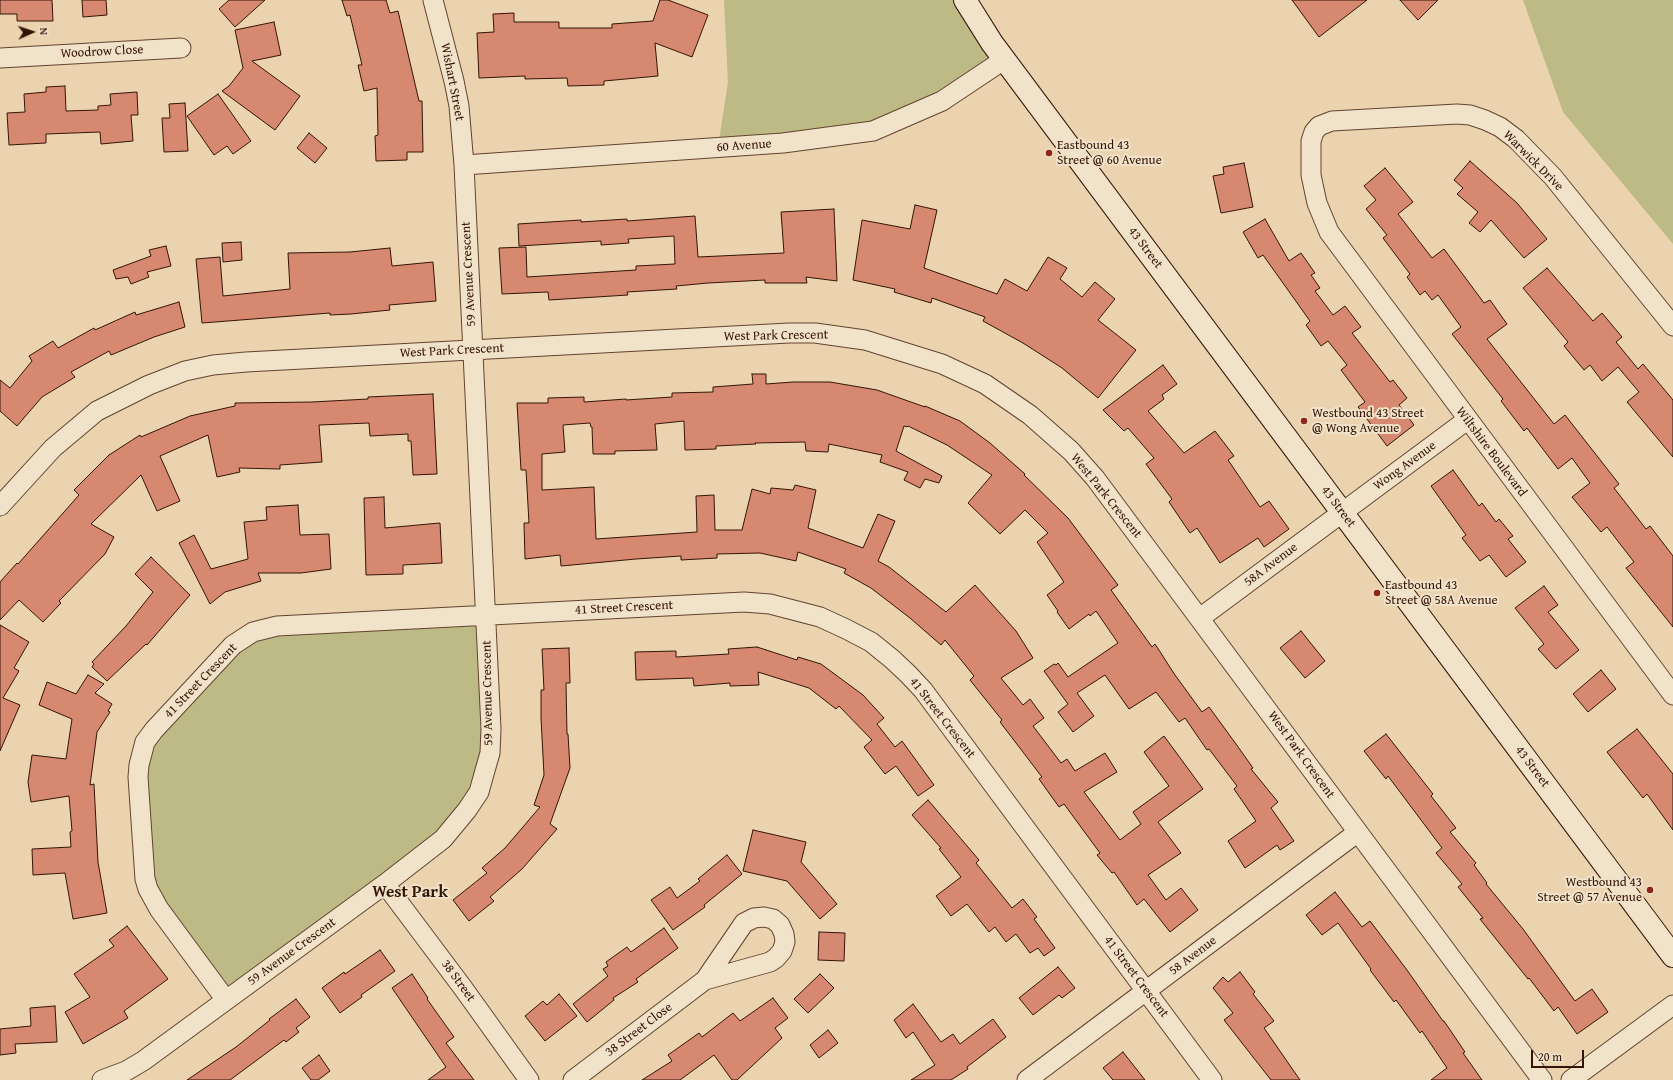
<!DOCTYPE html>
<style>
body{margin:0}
#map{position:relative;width:1673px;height:1080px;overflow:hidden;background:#ead3ae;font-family:"Gentium Book Plus",serif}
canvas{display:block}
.north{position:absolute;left:12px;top:12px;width:40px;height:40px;-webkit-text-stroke:3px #f1e2ca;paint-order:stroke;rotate:87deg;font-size:11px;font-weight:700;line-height:16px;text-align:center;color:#351405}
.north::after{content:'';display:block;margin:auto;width:14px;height:18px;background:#351405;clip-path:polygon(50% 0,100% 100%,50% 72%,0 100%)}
.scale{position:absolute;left:1531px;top:1050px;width:53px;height:18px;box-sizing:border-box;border:2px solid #351405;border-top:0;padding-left:5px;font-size:12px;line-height:14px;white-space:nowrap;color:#351405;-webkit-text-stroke:3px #f1e2ca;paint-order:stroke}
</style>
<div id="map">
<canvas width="1673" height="1080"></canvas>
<div class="north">N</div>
<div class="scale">20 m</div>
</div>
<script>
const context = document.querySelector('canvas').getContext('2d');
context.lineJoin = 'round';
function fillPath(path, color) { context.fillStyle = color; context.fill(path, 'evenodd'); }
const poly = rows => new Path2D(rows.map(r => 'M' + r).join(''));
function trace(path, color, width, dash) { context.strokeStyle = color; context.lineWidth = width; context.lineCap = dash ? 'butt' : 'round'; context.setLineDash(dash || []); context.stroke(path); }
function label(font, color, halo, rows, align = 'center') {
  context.font = font + ' "Gentium Book Plus",serif'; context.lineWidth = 4; context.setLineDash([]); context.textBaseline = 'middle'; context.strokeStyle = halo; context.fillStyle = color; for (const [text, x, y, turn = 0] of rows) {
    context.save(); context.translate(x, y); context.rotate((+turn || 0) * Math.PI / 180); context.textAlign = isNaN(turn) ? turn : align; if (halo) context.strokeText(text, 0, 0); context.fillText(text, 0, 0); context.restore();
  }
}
fillPath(poly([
 [724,0,965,0,1005,59,873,131,718,147,728,82],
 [1523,0,1673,0,1673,244,1563,112],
 [487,615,491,729,467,810,226,1000,145,879,142,754,244,637]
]), '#beba85');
const building = poly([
 [0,0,52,0,53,21,17,21,17,14,0,14,0,0],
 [82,0,106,0,107,15,83,17,82,0],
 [229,0,265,0,235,27,219,9,229,0],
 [342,0,386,0,390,13,398,11,419,101,422,101,423,152,407,152,407,160,376,161,375,136,378,135,377,88,364,91,358,65,362,65,350,15,347,16,342,0],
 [660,0,668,0,708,15,692,57,655,43,658,76,604,81,604,85,568,86,567,78,525,79,525,76,479,78,477,33,494,32,493,14,514,13,514,22,559,22,559,28,612,28,612,24,653,21,660,0],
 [1292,0,1367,0,1319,37,1292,0],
 [1400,0,1438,0,1418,20,1400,0],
 [274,22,281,55,252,61,300,96,275,130,222,91,229,86,243,68,235,30,274,22],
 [65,86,66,111,98,110,98,106,111,105,110,94,137,92,138,115,131,115,133,141,101,144,100,132,46,134,46,143,9,145,7,113,25,112,24,94,46,92,46,87,65,86],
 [218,94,251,141,233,154,227,146,214,155,187,116,218,94],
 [185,103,188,151,164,152,162,118,170,118,169,104,185,103],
 [309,133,327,148,315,163,297,148,309,133],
 [1470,161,1517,203,1547,239,1524,258,1491,220,1480,232,1469,223,1478,212,1457,194,1463,188,1454,180,1470,161],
 [1244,163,1253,207,1221,213,1213,176,1224,174,1223,167,1244,163],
 [1385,168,1413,202,1398,214,1432,258,1444,249,1484,303,1490,300,1507,324,1487,339,1554,424,1565,415,1619,484,1614,488,1646,529,1650,526,1673,556,1673,627,1626,568,1634,562,1607,527,1601,532,1572,497,1590,483,1572,458,1558,469,1527,428,1524,431,1501,401,1503,399,1452,334,1461,327,1438,295,1432,300,1425,291,1420,295,1407,277,1410,274,1383,238,1387,235,1366,209,1376,200,1364,186,1385,168],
 [915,205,937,210,924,268,997,294,1005,279,1027,291,1048,257,1067,268,1060,279,1082,297,1095,282,1115,299,1098,320,1136,350,1098,398,1062,368,1023,343,983,321,985,317,932,298,931,303,894,292,895,289,853,280,862,220,910,229,915,205],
 [834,209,837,281,806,277,807,283,765,283,765,280,708,283,676,286,677,289,627,292,628,295,549,300,548,292,502,294,499,248,526,247,527,277,636,270,636,266,675,264,674,236,628,239,629,243,601,245,601,241,519,246,518,224,581,220,581,222,627,219,627,221,695,216,698,257,784,253,781,212,834,209],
 [1265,219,1289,261,1301,253,1315,273,1311,275,1320,288,1315,291,1333,315,1345,306,1361,327,1352,333,1390,382,1393,380,1407,398,1399,405,1414,425,1387,446,1358,407,1365,402,1341,370,1347,365,1328,341,1321,346,1306,325,1310,321,1263,255,1258,258,1243,232,1265,219],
 [241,242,242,260,223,262,222,243,241,242],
 [166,246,171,266,147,272,149,277,131,284,128,277,116,279,113,270,151,256,149,250,166,246],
 [390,248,392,266,433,262,436,301,389,305,390,310,351,314,330,315,330,313,202,323,196,259,220,257,223,296,290,289,288,253,350,252,390,248],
 [1547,268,1593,321,1602,313,1622,337,1616,342,1638,369,1643,364,1673,400,1673,457,1627,402,1639,392,1618,367,1602,381,1590,365,1584,370,1564,346,1568,342,1523,288,1547,268],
 [179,302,185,327,154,337,111,355,109,351,71,372,75,377,42,397,17,426,0,411,0,380,10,388,32,361,29,356,53,341,58,348,94,328,95,330,135,312,136,315,179,302],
 [1163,365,1177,384,1162,395,1164,399,1148,411,1184,453,1215,431,1234,456,1228,460,1260,507,1269,501,1289,529,1264,547,1258,538,1220,563,1197,528,1190,533,1169,502,1172,499,1146,464,1154,458,1128,428,1124,431,1103,410,1163,365],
 [752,374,766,374,766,384,793,382,830,382,877,390,925,407,925,406,960,421,990,443,1025,474,1024,475,1068,518,1118,585,1111,590,1152,647,1155,644,1175,675,1202,712,1209,707,1236,744,1253,768,1251,769,1278,802,1271,808,1294,841,1280,850,1277,845,1245,868,1228,841,1256,821,1234,789,1237,786,1209,749,1207,750,1185,718,1179,722,1156,692,1129,709,1105,675,1077,693,1094,716,1073,732,1058,712,1068,704,1044,671,1054,664,1056,665,1058,663,1068,677,1118,643,1096,611,1090,616,1089,614,1069,629,1057,612,1058,611,1047,595,1064,582,1037,542,1048,533,1025,510,1000,534,968,503,992,475,947,445,908,426,907,427,904,426,896,451,942,476,939,483,925,479,920,488,904,480,908,472,880,462,882,455,829,444,828,452,806,451,805,442,755,443,756,444,716,446,716,449,685,450,684,421,655,424,657,450,615,451,615,454,593,454,592,427,591,427,590,423,563,425,565,452,542,454,542,490,594,487,596,539,697,532,696,496,714,495,715,530,742,530,752,489,770,494,771,488,793,490,795,485,816,490,808,528,863,548,878,514,895,521,878,561,889,567,946,612,975,585,1016,631,1033,658,1001,678,1023,705,1030,699,1044,718,1033,726,1061,763,1067,759,1075,771,1105,753,1117,772,1084,792,1120,840,1141,824,1133,812,1169,786,1144,752,1164,736,1203,789,1158,822,1181,853,1148,875,1166,900,1181,888,1198,910,1170,932,1144,899,1137,905,1114,872,1112,873,1097,855,1100,853,1064,804,1059,807,1039,779,1042,777,1000,722,1002,720,970,680,974,676,945,640,941,645,910,618,871,588,844,573,846,569,798,552,796,561,760,553,717,554,717,558,681,560,681,556,636,559,561,566,560,555,525,559,524,523,529,523,526,470,521,470,517,403,548,403,548,398,584,397,584,402,626,399,626,400,672,397,672,393,713,392,713,387,753,384,752,374],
 [433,394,437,474,413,475,411,441,408,441,408,434,370,436,369,423,319,425,322,462,280,465,280,469,239,468,240,472,217,477,208,435,160,456,180,501,157,511,141,475,91,524,114,537,105,554,59,601,61,603,43,622,19,600,0,620,0,582,17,563,18,564,79,495,74,490,109,455,140,435,141,437,190,416,235,406,235,403,312,402,368,399,368,397,433,394],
 [1453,470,1479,506,1482,503,1496,522,1499,519,1513,536,1508,539,1526,562,1506,577,1489,555,1480,561,1462,538,1466,535,1431,486,1453,470],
 [384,497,385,528,440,523,442,563,403,565,403,574,366,575,364,498,384,497],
 [298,505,300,535,329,534,331,569,301,573,258,573,261,581,225,592,210,604,179,543,194,535,211,569,248,559,244,522,267,520,266,507,298,505],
 [151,557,190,595,147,645,146,644,107,681,92,667,94,664,92,662,126,626,153,592,135,574,151,557],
 [1544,586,1558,605,1548,612,1579,650,1556,669,1538,649,1544,644,1515,608,1544,586],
 [0,625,29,642,14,668,19,671,3,698,20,705,0,751,0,625],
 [1301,631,1325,661,1305,678,1280,648,1301,631],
 [757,647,797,660,798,657,821,664,863,695,884,718,877,724,895,747,902,741,934,785,918,796,896,766,885,774,864,747,872,740,839,706,836,709,809,688,758,672,759,685,730,686,730,683,694,686,693,678,636,680,635,652,676,651,676,657,729,654,728,649,757,647],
 [569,648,570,683,566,683,567,734,568,734,570,768,550,824,557,829,522,869,490,897,494,901,469,921,453,900,487,873,482,868,505,848,540,807,534,805,544,775,541,718,541,690,544,690,542,649,569,648],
 [1601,670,1616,689,1588,712,1573,694,1601,670],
 [88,675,104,684,95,693,112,704,108,711,110,712,97,732,90,785,94,784,98,862,107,913,73,919,65,873,33,875,32,849,71,847,70,832,72,831,69,796,31,802,28,782,32,755,66,759,72,719,39,705,47,682,76,694,88,675],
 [1637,729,1673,774,1673,830,1647,794,1643,798,1607,752,1637,729],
 [1386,734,1433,794,1431,796,1456,828,1450,832,1476,863,1474,865,1487,883,1486,884,1523,929,1575,1001,1592,989,1608,1012,1577,1034,1558,1007,1554,1011,1529,978,1528,979,1480,919,1483,918,1458,887,1462,884,1436,853,1442,848,1388,776,1386,779,1364,751,1386,734],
 [928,800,979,860,976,863,1012,908,1023,899,1037,917,1034,919,1055,948,1044,956,1038,948,1030,953,1016,934,1006,942,995,927,989,932,967,904,951,916,936,896,961,877,939,849,941,848,912,815,928,800],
 [753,830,806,842,801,862,837,904,820,919,787,881,743,871,753,830],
 [727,855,742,874,704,905,705,907,673,930,651,900,670,887,677,898,700,881,698,879,727,855],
 [1335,892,1362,927,1370,921,1407,970,1443,1021,1444,1021,1465,1052,1463,1053,1482,1080,1431,1080,1447,1068,1422,1031,1420,1033,1396,1000,1394,1002,1370,970,1371,969,1338,923,1322,935,1306,915,1335,892],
 [127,926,168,979,124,1011,128,1018,83,1044,65,1012,90,997,74,974,114,946,109,940,127,926],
 [664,928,678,948,636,979,638,982,613,998,614,1000,587,1022,573,1004,608,976,603,969,608,966,606,962,627,947,631,952,664,928],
 [819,932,845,933,844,961,818,960,819,932],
 [380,950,395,971,361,995,362,997,340,1013,322,988,344,972,345,974,380,950],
 [1058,967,1075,988,1062,998,1059,995,1033,1015,1019,998,1058,967],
 [1240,972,1255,992,1253,994,1274,1021,1264,1028,1300,1080,1271,1080,1224,1020,1233,1013,1213,988,1223,977,1228,982,1240,972],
 [412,974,428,998,427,999,454,1037,446,1043,474,1080,428,1080,446,1067,392,988,412,974],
 [820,974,834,988,808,1013,794,999,820,974],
 [559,994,577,1016,545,1041,525,1016,543,1001,547,1005,559,994],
 [773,998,788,1018,775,1028,782,1038,737,1080,732,1080,714,1055,680,1080,642,1080,672,1061,668,1055,699,1033,702,1037,733,1013,740,1021,773,998],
 [296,999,310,1017,296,1028,299,1032,286,1042,284,1040,230,1080,187,1080,236,1047,270,1020,269,1019,296,999],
 [913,1004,941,1042,953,1034,960,1044,993,1019,1006,1037,967,1067,968,1069,951,1080,911,1080,935,1065,913,1032,906,1038,894,1020,913,1004],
 [55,1006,57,1042,15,1044,16,1053,0,1055,0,1029,31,1026,30,1008,55,1006],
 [828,1030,838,1043,819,1058,810,1045,828,1030],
 [1123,1052,1145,1080,1113,1080,1103,1068,1123,1052],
 [319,1055,330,1071,318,1080,311,1080,302,1068,319,1055]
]);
fillPath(building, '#d68870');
trace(building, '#351405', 1);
const street = poly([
 [0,58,181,48],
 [464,165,783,143,873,131,942,101,1005,59],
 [1673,326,1553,177,1516,139,1500,127,1485,120,1470,115,1457,114,1332,121,1319,126,1314,132,1311,141,1311,175,1317,203,1329,232,1673,695],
 [0,506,53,448,97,411,149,385,185,371,213,365,246,362,789,333,815,333,865,340,942,364,985,384,1030,415,1071,451,1095,478,1542,1080],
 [1200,618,1467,420],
 [385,884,463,988,529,1080],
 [226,1000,159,909,148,889,145,879,138,777,139,765,145,742,154,730,233,645,253,632,277,626,744,602,770,604,820,617,846,629,871,642,892,659,908,674,923,690,1212,1080],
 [102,1080,126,1071,143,1061,385,884,443,839,467,810,479,792,484,774,490,753,491,729,464,165,459,106,454,81,433,0],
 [573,1080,705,980,744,923,754,918,764,917,773,919,780,925,784,934,785,942,782,951,776,958,770,962,705,980],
 [1027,1080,1358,832],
 [1571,1080,1673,1005]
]);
const secondary = poly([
 [965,0,992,43,1673,956]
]);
trace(street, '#62442f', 21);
trace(secondary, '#351405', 24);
trace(street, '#f1e2ca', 19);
trace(secondary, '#f1e2ca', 22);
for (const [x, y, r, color] of [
 [1049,153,4,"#8f2418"],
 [1304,421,4,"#8f2418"],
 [1377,593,4,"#8f2418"],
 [1650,890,4,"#8f2418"]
]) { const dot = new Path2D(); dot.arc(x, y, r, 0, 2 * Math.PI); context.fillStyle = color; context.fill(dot); trace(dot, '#f1e2ca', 1.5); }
label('13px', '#351405', '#f1e2ca', [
 ["Woodrow Close",102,52,-3],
 ["Wishart Street",452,82,79],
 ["60 Avenue",744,146,-4],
 ["Warwick Drive",1533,161,45],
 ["43 Street",1145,248,53],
 ["59 Avenue Crescent",469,274,-93],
 ["West Park Crescent",776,336,-1],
 ["West Park Crescent",452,351,-3],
 ["Wiltshire Boulevard",1491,452,53],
 ["Wong Avenue",1405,466,-36],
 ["West Park Crescent",1106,496,51],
 ["43 Street",1338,507,53],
 ["58A Avenue",1271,565,-37],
 ["41 Street Crescent",624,608,-3],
 ["41 Street Crescent",201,681,-46],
 ["59 Avenue Crescent",488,693,-91],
 ["41 Street Crescent",942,718,52],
 ["West Park Crescent",1301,755,54],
 ["43 Street",1532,767,53],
 ["59 Avenue Crescent",292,952,-36],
 ["58 Avenue",1193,956,-37],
 ["41 Street Crescent",1136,977,53],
 ["38 Street",458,981,54],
 ["38 Street Close",639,1030,-37]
]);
label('13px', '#351405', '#f1e2ca', [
 ["Eastbound 43",1057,146],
 ["Street @ 60 Avenue",1057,161],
 ["Westbound 43 Street",1312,414],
 ["@ Wong Avenue",1312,429],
 ["Eastbound 43",1385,586],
 ["Street @ 58A Avenue",1385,601],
 ["Westbound 43",1642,883,"right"],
 ["Street @ 57 Avenue",1642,898,"right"]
], 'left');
label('bold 17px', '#351405', '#f1e2ca', [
 ["West Park",410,893]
]);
</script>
